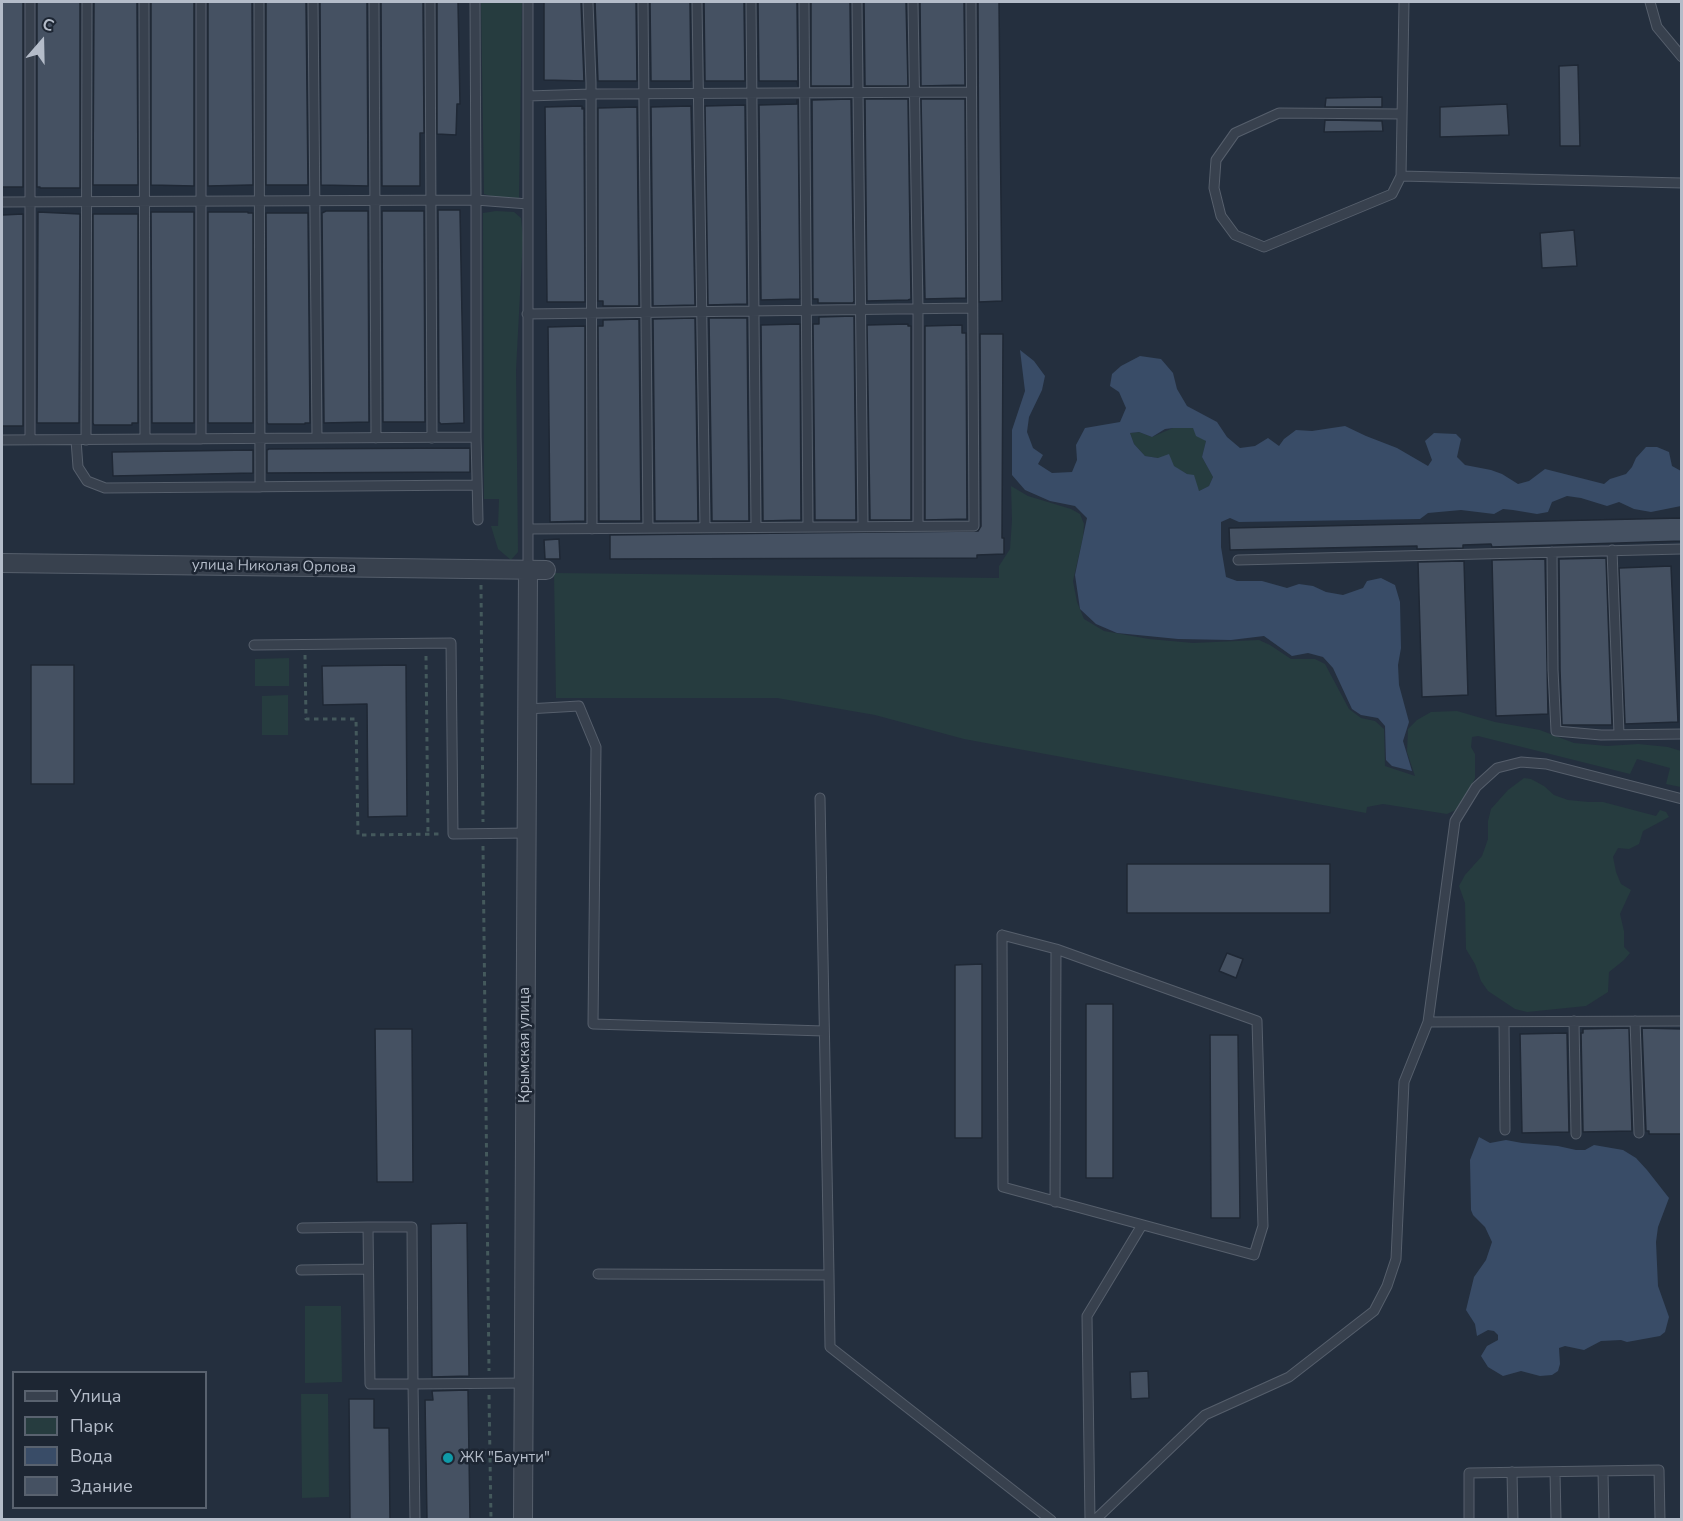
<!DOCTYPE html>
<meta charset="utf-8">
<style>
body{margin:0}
#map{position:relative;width:1683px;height:1521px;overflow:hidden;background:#242f3e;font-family:"Nunito Sans",sans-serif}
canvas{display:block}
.frame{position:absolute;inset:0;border:3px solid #b4bcc9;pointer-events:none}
.legend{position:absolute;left:12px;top:1371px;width:195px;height:138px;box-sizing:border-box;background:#1d2633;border:2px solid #59626f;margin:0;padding:8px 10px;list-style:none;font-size:18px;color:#b4bcc9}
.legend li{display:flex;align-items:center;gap:12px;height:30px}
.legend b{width:30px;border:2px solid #59626f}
.north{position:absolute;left:12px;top:12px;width:60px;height:60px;-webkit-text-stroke:4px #1d2633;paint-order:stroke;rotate:20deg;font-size:16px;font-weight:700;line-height:24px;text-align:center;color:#b4bcc9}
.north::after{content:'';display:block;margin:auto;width:21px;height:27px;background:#b4bcc9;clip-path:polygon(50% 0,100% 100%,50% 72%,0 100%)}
</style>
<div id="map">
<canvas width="1683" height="1521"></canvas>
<div class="frame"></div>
<ul class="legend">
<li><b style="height:8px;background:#38414e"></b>Улица</li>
<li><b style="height:16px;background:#263c3f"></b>Парк</li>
<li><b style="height:16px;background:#394c67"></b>Вода</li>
<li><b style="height:16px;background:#455162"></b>Здание</li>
</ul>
<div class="north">С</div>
</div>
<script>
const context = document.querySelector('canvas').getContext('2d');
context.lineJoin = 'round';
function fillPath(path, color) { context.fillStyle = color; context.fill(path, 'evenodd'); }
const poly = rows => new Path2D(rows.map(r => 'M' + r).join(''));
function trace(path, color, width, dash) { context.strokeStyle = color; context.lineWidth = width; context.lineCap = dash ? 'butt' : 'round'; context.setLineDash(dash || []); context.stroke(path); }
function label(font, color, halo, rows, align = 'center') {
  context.font = font + ' "Nunito Sans",sans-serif'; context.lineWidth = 5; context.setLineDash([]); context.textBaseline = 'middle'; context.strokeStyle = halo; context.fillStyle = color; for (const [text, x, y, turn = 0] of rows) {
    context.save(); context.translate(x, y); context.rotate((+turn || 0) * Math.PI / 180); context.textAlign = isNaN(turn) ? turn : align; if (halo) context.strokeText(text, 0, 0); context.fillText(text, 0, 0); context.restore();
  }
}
fillPath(poly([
 [481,2,522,2,519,198,495,197,484,194],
 [496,211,514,212,521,218,523,238,516,370,518,552,511,560,498,549,491,526,498,526,499,499,484,499,483,213],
 [1173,428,1193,428,1206,441,1202,457,1213,477,1209,486,1199,491,1187,474,1158,458,1145,456,1134,444,1130,433,1139,432,1152,437],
 [1011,486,1028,496,1071,509,1080,514,1084,524,1083,537,1073,581,1077,602,1084,619,1104,631,1149,639,1193,643,1259,640,1270,645,1291,659,1315,659,1325,664,1349,709,1361,718,1375,721,1384,729,1385,766,1415,776,1407,752,1408,729,1417,720,1431,712,1457,711,1495,722,1540,730,1574,743,1607,746,1638,744,1668,747,1681,751,1681,787,1666,784,1670,768,1637,759,1630,774,1478,736,1472,737,1471,747,1475,754,1475,778,1460,808,1447,814,1383,804,1367,807,1366,813,964,739,875,715,777,698,556,698,554,573,999,578,999,566,1010,549,1012,520],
 [289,658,289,686,255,686,255,659],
 [288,695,288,735,262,735,262,696],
 [1524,778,1531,779,1544,786,1554,795,1568,800,1589,802,1603,802,1656,816,1660,810,1666,812,1669,817,1643,831,1639,844,1629,849,1618,848,1613,857,1616,872,1621,884,1631,890,1620,914,1624,931,1624,947,1630,953,1624,960,1609,972,1608,992,1586,1006,1527,1012,1515,1009,1488,991,1481,981,1475,964,1466,949,1465,903,1459,886,1465,875,1482,856,1488,839,1488,821,1491,809,1508,790],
 [305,1306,341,1306,342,1382,305,1383],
 [301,1394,328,1394,329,1497,302,1498]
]), '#263c3f');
fillPath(poly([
 [1020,350,1034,361,1045,376,1042,390,1029,417,1027,432,1033,448,1043,455,1038,464,1052,473,1072,472,1077,460,1076,445,1085,428,1120,422,1126,408,1119,392,1110,386,1112,374,1121,366,1140,356,1161,359,1173,373,1177,389,1187,406,1217,422,1227,437,1240,448,1255,446,1268,438,1279,446,1284,439,1296,430,1312,431,1345,426,1366,436,1397,448,1428,466,1432,460,1425,441,1434,433,1456,434,1461,439,1457,457,1465,465,1491,470,1502,474,1518,484,1529,481,1545,469,1604,484,1610,479,1626,474,1632,467,1636,458,1646,447,1657,447,1669,452,1672,466,1681,471,1681,506,1651,512,1634,509,1619,502,1607,506,1581,498,1567,496,1552,502,1548,512,1537,514,1513,510,1503,509,1494,514,1461,510,1428,513,1420,519,1239,522,1230,518,1221,522,1221,547,1226,577,1237,581,1262,581,1287,588,1299,584,1313,586,1326,592,1343,595,1363,588,1367,581,1381,578,1395,585,1400,602,1401,648,1398,665,1399,685,1409,722,1403,741,1412,771,1392,766,1386,760,1385,726,1378,718,1361,715,1352,709,1333,668,1323,657,1308,653,1292,656,1264,636,1231,640,1178,639,1117,633,1096,624,1080,609,1075,575,1087,518,1075,506,1050,501,1025,490,1012,475,1012,430,1025,391],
 [1173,428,1193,428,1196,436,1206,441,1202,457,1213,477,1209,486,1199,491,1194,475,1187,474,1174,466,1169,454,1158,458,1145,456,1134,444,1130,433,1139,432,1152,437,1165,429],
 [1479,1137,1490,1143,1506,1140,1522,1143,1558,1146,1576,1150,1585,1150,1594,1145,1623,1150,1636,1158,1647,1170,1669,1198,1658,1227,1656,1242,1658,1286,1669,1317,1665,1332,1660,1336,1627,1342,1621,1340,1601,1341,1584,1350,1565,1346,1559,1348,1560,1364,1558,1371,1552,1375,1540,1376,1521,1371,1503,1376,1488,1367,1481,1356,1487,1346,1498,1340,1498,1335,1494,1331,1488,1330,1477,1336,1475,1324,1466,1310,1474,1277,1486,1260,1492,1242,1485,1227,1473,1215,1471,1210,1470,1160]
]), '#394c67');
const building = poly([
 [2,2,23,2,23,187,2,187,2,2],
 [37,2,80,2,80,188,40,188,40,187,37,187,37,2],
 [94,2,137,2,138,185,93,185,94,2],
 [151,2,194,2,194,186,151,185,151,2],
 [208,2,252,2,253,185,250,185,208,186,208,2],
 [266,2,306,2,308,185,266,185,266,2],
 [320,2,367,2,368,186,321,185,320,2],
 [381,2,423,2,424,133,420,133,420,186,382,186,381,2],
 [437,2,458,2,460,104,457,104,456,135,437,134,437,2],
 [544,2,581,2,584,81,544,80,544,2],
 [595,2,636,2,637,81,598,81,595,2],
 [650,2,690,2,691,81,651,81,650,2],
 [704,2,744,2,745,81,705,81,704,2],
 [758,2,797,2,798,86,797,81,759,81,758,2],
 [811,2,850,2,851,86,811,86,811,2],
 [864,2,906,2,908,86,865,86,864,2],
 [920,2,964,2,965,85,921,86,920,2],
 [978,2,999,2,1002,301,979,302,978,2],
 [1578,65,1580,146,1560,146,1559,66,1578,65],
 [1382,97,1382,107,1325,107,1326,98,1382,97],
 [851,99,854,301,853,303,818,303,818,299,813,299,812,100,851,99],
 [865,99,908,99,911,299,908,300,867,301,865,99],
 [921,99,965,99,966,298,925,299,921,99],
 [797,100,798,100,800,299,761,300,759,105,797,104,797,100],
 [1507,104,1509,135,1440,137,1440,107,1507,104],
 [745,105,747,304,708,305,705,106,745,105],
 [582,106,582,109,584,108,585,302,547,302,545,107,582,106],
 [691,106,695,305,653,306,651,107,691,106],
 [637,107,639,306,603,306,603,301,598,301,598,108,637,107],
 [1325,120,1382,121,1383,131,1324,132,1325,120],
 [438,210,460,210,464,423,441,424,439,422,438,210],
 [326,211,368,211,369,422,324,423,322,213,326,211],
 [382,211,424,211,425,422,383,422,382,211],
 [38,212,80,214,79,423,37,423,38,212],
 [151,212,194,212,194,423,152,423,151,212],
 [208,212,248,212,248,213,253,213,253,423,208,423,208,212],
 [266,213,308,213,310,423,305,423,305,424,268,424,267,422,266,213],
 [23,214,23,426,2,426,2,215,23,214],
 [93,214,138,214,138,423,132,423,132,425,94,425,93,423,93,214],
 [1574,230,1577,266,1542,268,1540,233,1574,230],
 [854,316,856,520,815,520,813,324,819,324,819,317,854,316],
 [695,318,698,521,655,521,653,319,695,318],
 [709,318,747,318,749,521,712,521,709,318],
 [639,319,641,521,599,521,598,326,603,326,603,320,639,319],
 [800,324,801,520,763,521,761,325,800,324],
 [908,324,908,326,911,326,911,520,870,520,867,325,908,324],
 [962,325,962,333,966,333,967,519,925,520,925,326,962,325],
 [585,326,585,521,550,522,548,327,585,326],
 [980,334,1003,334,1002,538,1004,538,1004,554,977,555,977,558,610,559,610,535,978,531,981,526,980,334],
 [470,448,470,472,267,473,267,450,269,449,470,448],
 [253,450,253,473,113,476,112,452,253,450],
 [1682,518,1682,541,1492,547,1491,544,1463,545,1463,548,1417,549,1417,546,1230,550,1229,528,1682,518],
 [559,539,560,559,545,559,544,540,559,539],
 [1606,558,1612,725,1562,725,1560,670,1559,559,1606,558],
 [1545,559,1548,714,1496,716,1492,560,1545,559],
 [1464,561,1468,695,1422,697,1418,562,1464,561],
 [1671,566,1678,722,1625,724,1619,568,1671,566],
 [31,665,74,665,74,784,31,784,31,665],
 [406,665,407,816,368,817,367,704,323,705,322,666,406,665],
 [1127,864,1330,864,1330,913,1127,913,1127,864],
 [1227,953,1243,959,1236,978,1219,971,1227,953],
 [982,964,982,1138,955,1138,955,965,982,964],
 [1086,1004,1113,1004,1113,1178,1086,1178,1086,1004],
 [1629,1028,1632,1131,1583,1132,1581,1033,1583,1033,1583,1029,1629,1028],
 [1642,1028,1682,1029,1682,1134,1649,1134,1649,1131,1646,1131,1642,1028],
 [375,1029,412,1029,413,1182,377,1182,375,1029],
 [1567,1033,1569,1132,1522,1133,1520,1034,1567,1033],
 [1210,1035,1238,1035,1240,1218,1211,1218,1210,1035],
 [467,1223,469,1376,432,1377,431,1224,467,1223],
 [1148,1371,1149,1398,1131,1399,1130,1372,1148,1371],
 [468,1390,470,1520,427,1520,425,1400,433,1400,432,1391,468,1390],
 [349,1399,374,1399,374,1428,389,1428,390,1520,350,1520,349,1399]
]);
fillPath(building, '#455162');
trace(building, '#1f2835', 1.5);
const lane = poly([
 [30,2,30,440],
 [144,2,145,439],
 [201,2,201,439],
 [259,2,260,487],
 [313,2,317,438],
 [374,2,376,438],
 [430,2,432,438],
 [475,2,476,200,528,204],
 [528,2,528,570],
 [588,2,591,83,592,529],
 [643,2,648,528],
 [697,2,705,527],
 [751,2,756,527],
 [804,2,808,527],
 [857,2,863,526],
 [913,2,918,310,918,526],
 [1650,2,1657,27,1682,57],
 [528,96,591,94,971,92],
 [1402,114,1279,113,1235,133,1216,160,1214,188,1221,216,1235,235,1264,247,1392,194,1401,176,1404,2],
 [1401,176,1682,183],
 [2,202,476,200,476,437,478,520],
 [527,314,972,308],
 [2,440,476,437],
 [76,440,78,467,87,481,105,488,477,485],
 [86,440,87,2],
 [528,529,974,526,971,2],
 [1612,550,1619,734],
 [1552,552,1553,670,1556,731,1601,735,1682,734],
 [1238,560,1682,549],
 [254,645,451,643,453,834,526,833],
 [527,709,579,706,596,747,593,1024,824,1031],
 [1002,935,1056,949,1257,1021,1263,1226,1254,1255,1003,1187,1002,935],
 [1574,1021,1576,1134],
 [1635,1021,1639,1133],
 [1428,1022,1682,1021],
 [1504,1022,1505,1130],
 [1055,1202,1056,949],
 [302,1228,368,1227],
 [301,1270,368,1269],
 [598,1274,829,1275,820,798],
 [829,1275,830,1347,1051,1520],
 [1512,1472,1513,1520],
 [1555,1472,1556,1520],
 [1603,1472,1604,1520],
 [415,1520,413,1384,412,1227,368,1227,370,1384,413,1384,524,1383],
 [1090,1520,1087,1316,1142,1225],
 [1095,1520,1205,1415,1289,1377,1374,1311,1387,1286,1396,1259,1404,1082,1428,1022,1455,821,1476,787,1497,768,1521,762,1546,764,1682,799],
 [1469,1520,1469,1473,1659,1470,1660,1520]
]);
const street = poly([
 [2,563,546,570],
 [523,1520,528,570]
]);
trace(lane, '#565f6c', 11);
trace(street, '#565f6c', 20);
trace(poly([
 [481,585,483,822],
 [305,655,306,719,356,719,358,835,442,834],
 [426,656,428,834],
 [483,846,489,1371],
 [489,1395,491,1520]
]), '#44595c', 3, [4.5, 4.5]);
trace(lane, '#38414e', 9);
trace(street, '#38414e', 18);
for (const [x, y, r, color] of [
 [448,1458,6,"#0f9aa8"]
]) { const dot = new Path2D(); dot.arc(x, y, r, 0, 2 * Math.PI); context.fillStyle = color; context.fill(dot); trace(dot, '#1d2633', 2); }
label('15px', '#b4bcc9', '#1d2633', [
 ["улица Николая Орлова",274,567,1],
 ["Крымская улица",525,1045,-90]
]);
label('15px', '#b4bcc9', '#1d2633', [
 ["ЖК \"Баунти\"",460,1458]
], 'left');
</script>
